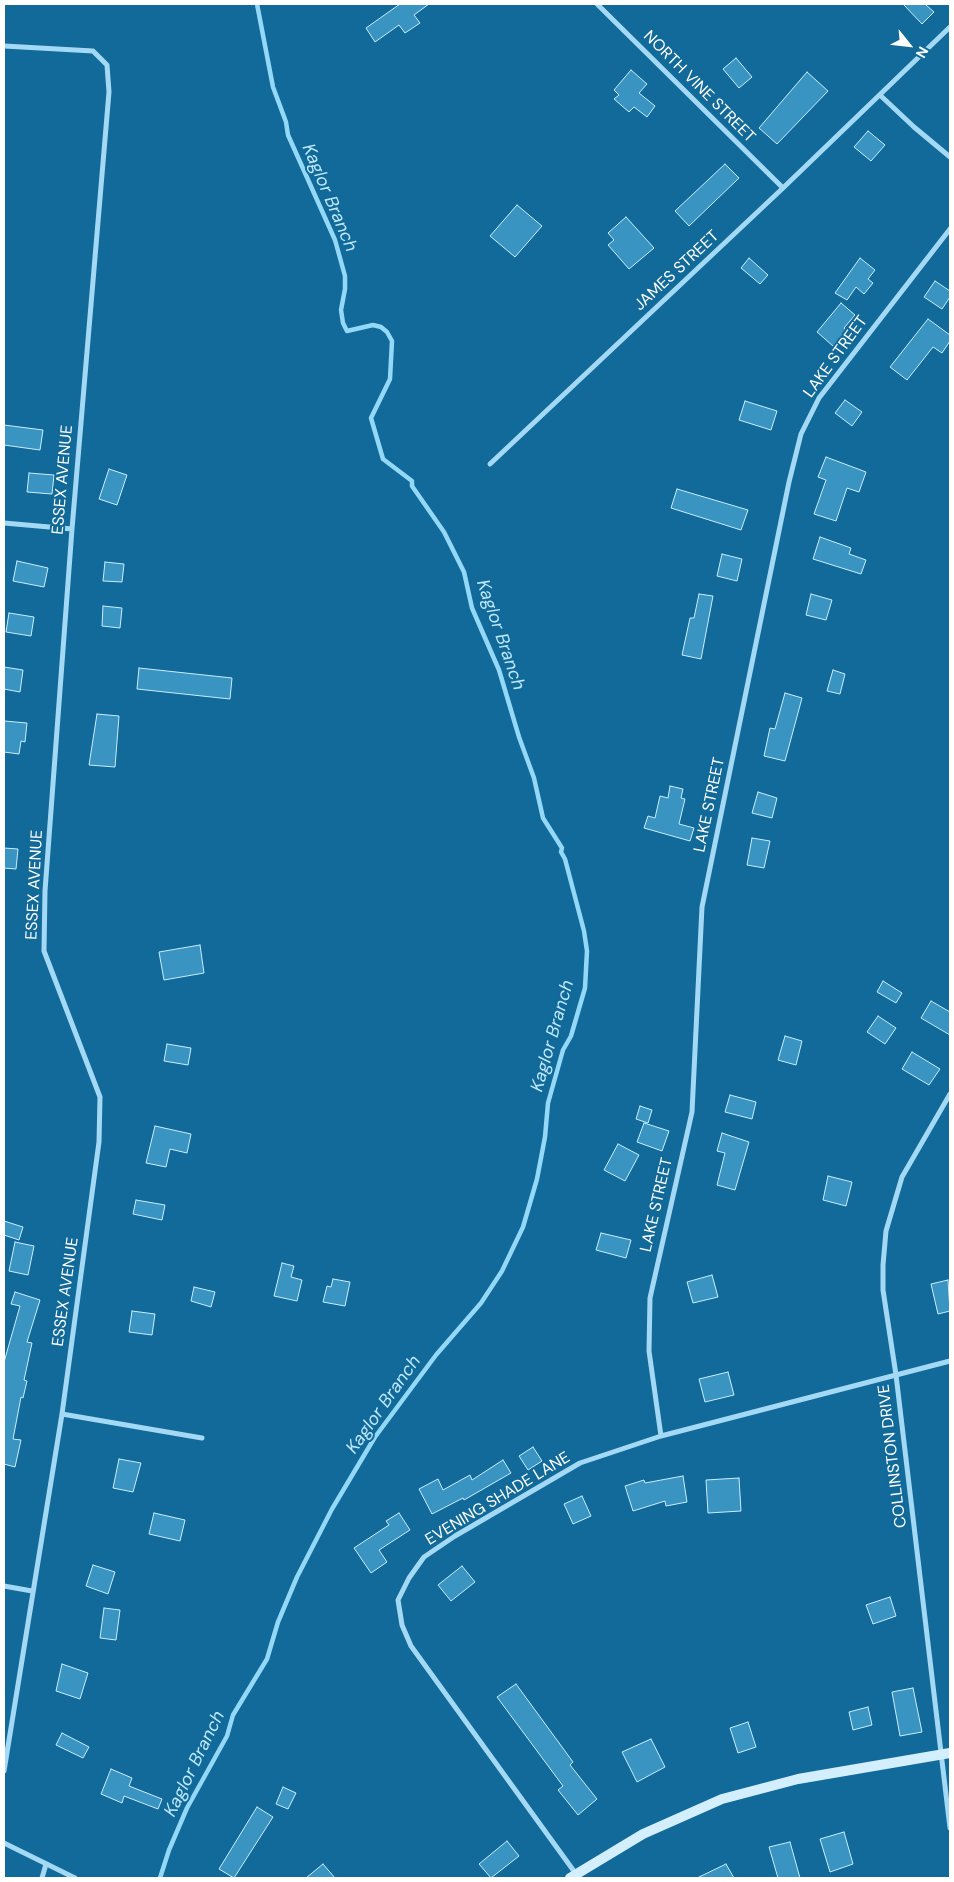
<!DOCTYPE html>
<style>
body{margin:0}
#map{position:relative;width:954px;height:1882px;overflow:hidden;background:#116a99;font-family:"DM Sans",sans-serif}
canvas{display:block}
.frame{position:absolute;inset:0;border:5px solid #fff;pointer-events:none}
.north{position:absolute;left:884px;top:20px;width:50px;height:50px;-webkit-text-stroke:4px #116a99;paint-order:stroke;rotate:119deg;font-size:14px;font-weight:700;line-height:20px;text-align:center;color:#fff}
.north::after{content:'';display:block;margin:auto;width:18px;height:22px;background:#fff;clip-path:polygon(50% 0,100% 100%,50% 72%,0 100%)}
</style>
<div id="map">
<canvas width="954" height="1882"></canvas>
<div class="frame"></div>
<div class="north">N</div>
</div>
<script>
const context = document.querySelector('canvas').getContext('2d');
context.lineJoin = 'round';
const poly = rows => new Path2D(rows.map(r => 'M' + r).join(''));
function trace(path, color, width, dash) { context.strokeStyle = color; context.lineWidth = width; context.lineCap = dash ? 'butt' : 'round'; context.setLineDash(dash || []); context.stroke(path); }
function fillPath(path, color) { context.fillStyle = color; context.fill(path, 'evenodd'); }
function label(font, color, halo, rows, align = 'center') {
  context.font = font + ' "DM Sans",sans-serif'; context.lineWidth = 4; context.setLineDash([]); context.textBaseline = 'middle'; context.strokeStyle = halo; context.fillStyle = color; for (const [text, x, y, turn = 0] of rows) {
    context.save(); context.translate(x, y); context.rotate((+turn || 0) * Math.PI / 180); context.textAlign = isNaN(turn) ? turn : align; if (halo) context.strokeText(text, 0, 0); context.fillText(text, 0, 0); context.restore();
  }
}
trace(poly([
 [160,1878,169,1850,187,1808,227,1736,233,1715,267,1659,278,1622,297,1577,332,1509,375,1437,436,1355,481,1303,502,1271,523,1227,537,1179,545,1137,548,1103,563,1050,571,1036,585,988,587,951,584,931,565,859,561,852,562,848,543,818,534,778,519,737,499,670,472,608,464,572,444,532,412,486,412,481,383,459,371,418,390,379,392,341,387,332,381,327,373,325,347,331,343,323,341,310,345,289,345,276,335,240,288,135,286,122,273,87,257,4]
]), '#94d8f7', 4.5);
const building = poly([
 [400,4,429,4,414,15,420,23,405,33,399,25,375,42,366,28,400,4],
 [903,4,925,4,934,12,922,24,903,4],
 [736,58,752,77,739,88,723,69,736,58],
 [631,70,647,84,639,93,655,106,647,117,634,107,629,112,614,99,619,95,614,90,631,70],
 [807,72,828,91,777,144,759,128,807,72],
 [868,131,885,145,871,161,854,147,868,131],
 [725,164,739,178,689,226,675,211,725,164],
 [517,205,542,226,515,257,490,236,517,205],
 [626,217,654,248,629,269,608,245,614,240,608,233,626,217],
 [749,258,768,275,760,284,741,268,749,258],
 [860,258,875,270,868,279,873,283,864,294,856,287,847,300,835,293,860,258],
 [935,281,950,291,950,297,942,309,924,297,935,281],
 [841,303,855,315,844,328,847,331,833,346,817,332,841,303],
 [928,319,950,335,950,341,942,353,933,347,907,380,890,367,928,319],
 [845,400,862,412,852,426,835,413,845,400],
 [745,401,777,411,771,430,739,420,745,401],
 [4,425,43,430,40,450,4,445,4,425],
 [826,457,866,472,859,492,847,488,836,521,814,514,826,480,818,477,826,457],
 [109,469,127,475,117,505,99,499,109,469],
 [29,473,54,475,52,494,27,492,29,473],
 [677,489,748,510,741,530,671,508,677,489],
 [820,537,851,548,849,554,866,560,861,574,813,559,820,537],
 [722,554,742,559,737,581,717,576,722,554],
 [17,561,48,568,44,587,13,581,17,561],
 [105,562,124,564,122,582,103,581,105,562],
 [699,594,713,596,701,659,682,655,690,618,694,618,699,594],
 [811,594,832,600,826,620,806,615,811,594],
 [103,606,122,608,120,628,102,626,103,606],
 [9,613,34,617,31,636,6,632,9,613],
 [4,667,23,670,20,692,4,689,4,667],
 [139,668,232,678,230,699,137,689,139,668],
 [833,670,845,674,840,694,827,691,833,670],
 [785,693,802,698,785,761,764,756,770,728,775,729,785,693],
 [97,714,119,716,115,767,89,765,97,714],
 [4,721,27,723,25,742,21,741,19,754,4,752,4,721],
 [670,786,683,789,681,798,685,799,679,824,694,828,690,841,644,828,648,816,655,818,660,796,668,798,670,786],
 [758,792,777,798,772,818,752,813,758,792],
 [752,838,770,841,764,868,747,865,752,838],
 [4,848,18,849,16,869,4,868,4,848],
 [200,945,204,973,164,980,159,952,200,945],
 [883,981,902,993,896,1003,877,992,883,981],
 [931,1001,950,1012,950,1035,921,1018,931,1001],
 [878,1016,896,1028,885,1044,867,1032,878,1016],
 [785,1036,802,1041,796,1065,778,1060,785,1036],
 [167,1044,191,1048,188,1065,164,1061,167,1044],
 [912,1052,940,1069,929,1085,902,1069,912,1052],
 [730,1095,756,1102,752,1119,725,1112,730,1095],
 [640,1106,652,1110,648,1123,636,1119,640,1106],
 [644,1123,669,1131,662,1151,637,1142,644,1123],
 [155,1126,191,1134,187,1153,170,1149,166,1167,146,1163,155,1126],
 [722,1133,749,1142,735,1190,717,1185,725,1153,717,1151,722,1133],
 [618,1144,639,1155,625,1181,604,1170,618,1144],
 [828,1176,852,1182,846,1206,823,1200,828,1176],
 [136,1200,165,1205,162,1220,133,1214,136,1200],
 [4,1221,23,1227,19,1240,4,1235,4,1221],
 [601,1233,631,1240,626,1258,596,1250,601,1233],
 [15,1242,34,1246,28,1275,9,1271,15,1242],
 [282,1263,294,1266,291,1277,302,1280,297,1301,274,1296,282,1263],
 [712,1275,718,1297,693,1303,687,1282,712,1275],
 [333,1279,350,1282,345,1306,323,1302,327,1286,331,1287,333,1279],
 [948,1280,950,1311,938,1314,931,1284,948,1280],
 [194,1287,215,1292,211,1307,191,1301,194,1287],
 [15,1292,40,1300,27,1342,32,1343,24,1380,27,1381,23,1398,21,1397,13,1439,21,1440,15,1467,4,1464,4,1362,20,1306,11,1304,15,1292],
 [132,1311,155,1314,152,1335,129,1332,132,1311],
 [728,1372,734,1395,705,1402,699,1379,728,1372],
 [533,1447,542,1461,528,1470,519,1456,533,1447],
 [119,1459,141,1463,133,1492,113,1488,119,1459],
 [503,1460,511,1473,464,1500,463,1498,432,1514,419,1489,438,1479,443,1490,470,1475,472,1480,503,1460],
 [683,1476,687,1502,666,1506,665,1501,633,1511,625,1486,644,1480,645,1483,683,1476],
 [739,1478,741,1511,708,1513,706,1480,739,1478],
 [582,1496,591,1516,573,1524,564,1504,582,1496],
 [154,1513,185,1520,180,1541,149,1534,154,1513],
 [399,1513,410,1530,379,1550,387,1562,371,1573,354,1548,389,1525,386,1521,399,1513],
 [93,1565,115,1572,108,1594,86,1586,93,1565],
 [462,1566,475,1582,451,1601,438,1585,462,1566],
 [890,1597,896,1616,873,1624,866,1605,890,1597],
 [104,1608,120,1610,116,1640,100,1638,104,1608],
 [62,1664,88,1673,80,1699,56,1691,62,1664],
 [516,1684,573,1762,570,1765,597,1799,578,1815,558,1790,563,1786,497,1697,516,1684],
 [913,1688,922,1732,900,1736,892,1692,913,1688],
 [868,1707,872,1725,853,1730,849,1712,868,1707],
 [748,1722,756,1747,738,1753,730,1728,748,1722],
 [62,1733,89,1747,83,1758,56,1745,62,1733],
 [651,1739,665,1767,637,1782,622,1752,651,1739],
 [111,1769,132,1778,129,1786,162,1799,158,1809,124,1796,122,1803,101,1794,111,1769],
 [283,1787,296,1793,288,1809,276,1804,283,1787],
 [257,1807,273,1817,234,1878,219,1869,257,1807],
 [844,1832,853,1864,830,1872,820,1839,844,1832],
 [507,1841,519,1856,491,1878,479,1864,507,1841],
 [790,1842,800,1878,778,1878,769,1847,790,1842],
 [323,1864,335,1878,306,1878,323,1864],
 [726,1864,734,1878,697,1878,726,1864]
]);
fillPath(building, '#3994c1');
trace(building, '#cbedfe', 1);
trace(poly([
 [597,4,783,188],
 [4,46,93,51,107,65,109,92,72,529,45,891,44,951,100,1097,99,1142,62,1414,4,1771],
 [881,96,914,127,950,157],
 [490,464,783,188,950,27],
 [4,523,72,529],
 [950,1094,902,1177,886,1231,883,1265,883,1290,896,1375,950,1828],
 [62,1414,202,1438],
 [661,1436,649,1351,650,1298,692,1112,702,907,789,482,801,434,819,398,950,229],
 [4,1586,32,1591],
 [4,1843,75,1878],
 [576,1874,411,1646,402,1625,398,1600,409,1578,424,1557,455,1536,580,1463,661,1436,950,1361],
 [42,1878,46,1864]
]), '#a3d9f4', 5);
trace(poly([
 [570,1878,643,1834,722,1799,798,1779,950,1753]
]), '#d3eefd', 10);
label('16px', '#fff', '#116a99', [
 ["NORTH VINE STREET",699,87,45],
 ["JAMES STREET",677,271,-43],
 ["LAKE STREET",836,357,-54],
 ["ESSEX AVENUE",63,480,-85],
 ["LAKE STREET",710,805,-78],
 ["ESSEX AVENUE",35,885,-87],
 ["LAKE STREET",657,1205,-77],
 ["ESSEX AVENUE",66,1292,-82],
 ["COLLINSTON DRIVE",893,1456,-97],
 ["EVENING SHADE LANE",498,1499,-31]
]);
label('italic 18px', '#bfe8fc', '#116a99', [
 ["Kaglor Branch",329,198,67],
 ["Kaglor Branch",500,635,71],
 ["Kaglor Branch",553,1036,-74],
 ["Kaglor Branch",384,1405,-55],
 ["Kaglor Branch",195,1764,-64]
]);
</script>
